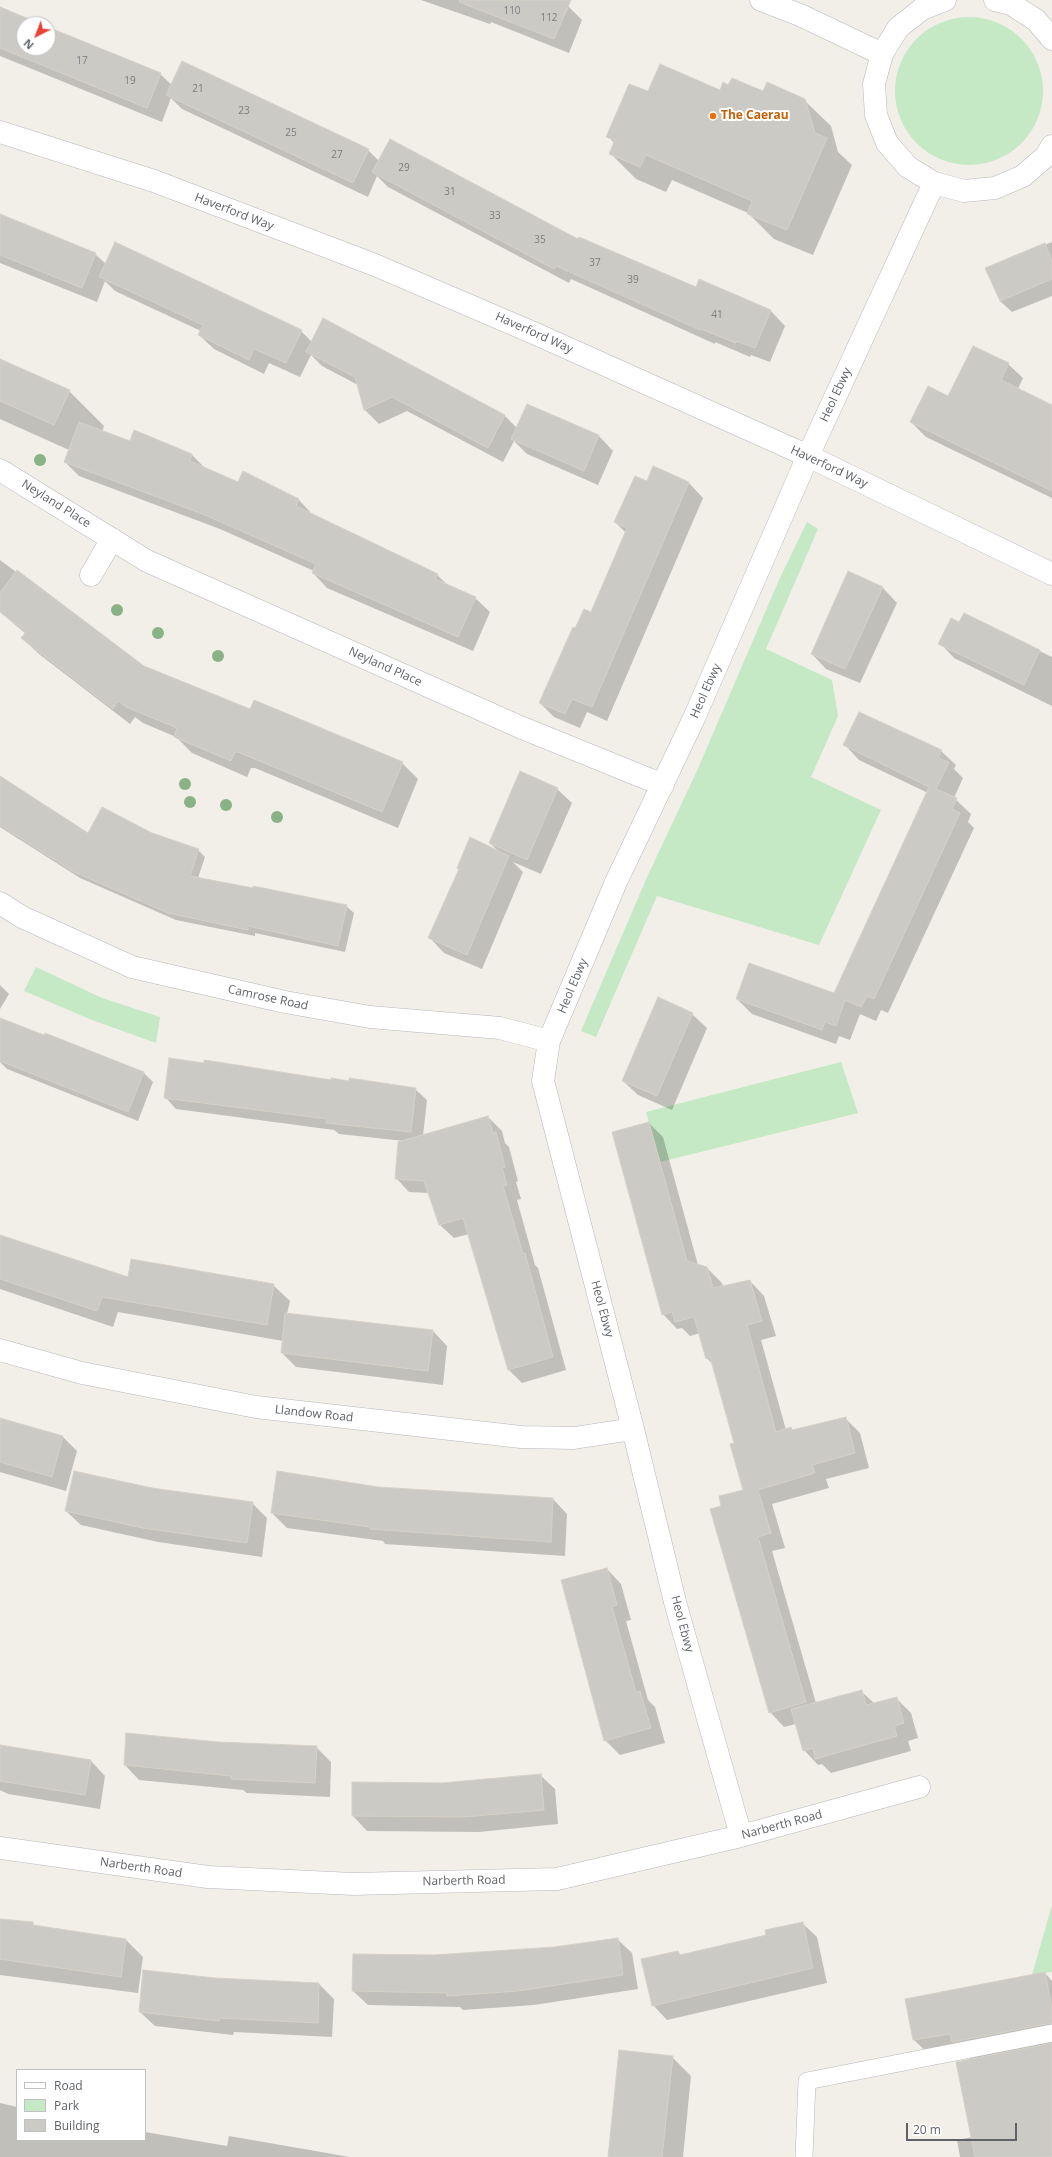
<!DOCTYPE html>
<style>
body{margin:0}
#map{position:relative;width:1052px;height:2157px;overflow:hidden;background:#f1efe8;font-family:"Open Sans",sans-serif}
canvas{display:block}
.legend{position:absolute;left:16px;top:2069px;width:130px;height:72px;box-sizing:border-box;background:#fff;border:1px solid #bfc1c3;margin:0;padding:5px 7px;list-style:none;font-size:12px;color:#5f6368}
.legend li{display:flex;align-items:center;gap:8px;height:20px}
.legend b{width:20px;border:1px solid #bfc1c3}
.north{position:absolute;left:16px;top:16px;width:40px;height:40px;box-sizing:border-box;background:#fff;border:1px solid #bfc1c3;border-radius:50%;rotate:222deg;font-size:11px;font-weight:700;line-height:16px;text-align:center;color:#5f6368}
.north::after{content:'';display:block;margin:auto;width:14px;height:18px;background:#ea4335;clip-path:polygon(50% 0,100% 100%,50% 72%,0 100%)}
.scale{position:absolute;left:906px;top:2123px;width:111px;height:18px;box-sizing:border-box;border:2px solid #5f6368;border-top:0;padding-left:5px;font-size:12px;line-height:14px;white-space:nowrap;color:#5f6368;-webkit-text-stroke:3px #fff;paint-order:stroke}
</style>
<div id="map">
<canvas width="1052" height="2157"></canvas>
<ul class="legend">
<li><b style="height:5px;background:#fff"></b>Road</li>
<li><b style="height:11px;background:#c5e8c5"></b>Park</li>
<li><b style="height:11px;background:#cccac5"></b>Building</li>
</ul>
<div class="north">N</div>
<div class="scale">20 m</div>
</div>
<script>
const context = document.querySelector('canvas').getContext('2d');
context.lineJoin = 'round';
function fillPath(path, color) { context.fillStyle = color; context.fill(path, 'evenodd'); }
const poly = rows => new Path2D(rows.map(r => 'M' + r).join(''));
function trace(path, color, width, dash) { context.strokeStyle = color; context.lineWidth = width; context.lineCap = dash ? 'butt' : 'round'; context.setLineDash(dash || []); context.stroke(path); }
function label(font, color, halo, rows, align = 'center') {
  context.font = font + ' "Open Sans",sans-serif'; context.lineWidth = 4; context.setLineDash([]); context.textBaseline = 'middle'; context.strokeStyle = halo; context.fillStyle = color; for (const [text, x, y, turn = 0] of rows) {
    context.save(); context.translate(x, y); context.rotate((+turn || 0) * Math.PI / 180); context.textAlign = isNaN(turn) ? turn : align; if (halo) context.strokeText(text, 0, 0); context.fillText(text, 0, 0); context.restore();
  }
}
fillPath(poly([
 '895 91a74 74 0 1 1 148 0a74 74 0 1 1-148 0Z',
 [807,522,818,529,766,649,832,680,838,716,811,777,881,810,819,945,657,896,596,1037,581,1031,648,875,696,773,779,580],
 [36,967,102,998,160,1017,156,1043,92,1020,24,991],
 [841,1062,858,1113,660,1162,646,1112],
 [1052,1905,1052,1972,1032,1975]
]), '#c5e8c5');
fillPath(poly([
 [421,0,553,0,568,6,582,20,569,53,491,22,490,24],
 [0,9,37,24,24,24,24,48,48,48,48,28,160,74,172,85,368,150,379,161,696,288,700,280,771,311,785,326,770,362,751,355,750,357,715,342,715,344,571,279,569,283,388,187,377,176,368,197,182,109,171,98,162,122,0,56],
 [729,86,804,100,831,126,838,152,852,165,813,255,774,239,748,213,672,180,666,192,636,179,610,153,614,143,608,136,649,93,720,92],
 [0,215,95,254,106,264,301,331,312,342,324,320,505,416,517,428,528,405,599,436,613,451,598,485,527,454,514,441,503,462,407,411,379,424,364,409,358,385,322,366,311,355,300,377,269,363,264,374,214,349,199,335,201,331,115,291,105,281,97,302,0,263],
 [1052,242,1052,296,1012,312,1000,301,987,268],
 [0,360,69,391,104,426,102,432,130,442,134,431,192,455,206,469,239,484,244,473,299,500,313,515,437,575,449,586,475,598,490,612,473,651,327,588,313,573,314,571,220,529,79,476,65,462,69,450,0,419],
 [1008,364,1023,378,1018,389,1052,406,1052,498,926,437,911,422,949,397],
 [654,468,689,483,703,498,607,721,587,712,580,728,554,717,540,703,576,630,591,613,626,533,615,522,648,482],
 [0,560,143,667,251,711,402,763,418,779,398,828,255,768,251,768,247,777,192,753,176,737,143,723,135,717,130,724,39,654,22,638,26,634,0,612],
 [848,573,883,588,897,603,860,683,826,669,812,654],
 [964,614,1052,657,1052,706,954,658,940,643,960,624],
 [845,745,941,751,956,765,954,769,963,778,954,798,971,814,968,822,974,828,888,1013,881,1010,876,1021,860,1014,850,1040,839,1036,836,1044,752,1014,737,999,835,995,928,793,859,760],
 [0,777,89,834,151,834,198,850,205,857,198,878,346,906,354,913,345,952,255,933,255,936,176,920,80,878,0,827],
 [557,789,572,803,541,874,513,862,523,872,482,969,444,953,430,938,498,851,490,843],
 [0,985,9,994,0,1009],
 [692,1014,707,1028,672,1110,638,1095,623,1081],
 [46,1034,144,1073,153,1082,138,1121,7,1069,0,1062,0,1052,45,1037],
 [332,1081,415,1089,427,1100,423,1136,488,1117,502,1131,505,1143,509,1147,518,1181,516,1182,521,1199,517,1200,535,1265,538,1268,566,1370,522,1383,508,1369,469,1234,454,1238,440,1225,429,1193,409,1192,396,1178,404,1141,339,1134,334,1130,176,1109,165,1097],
 [649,1123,663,1137,698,1265,707,1268,722,1283,723,1287,750,1281,764,1296,776,1336,761,1340,786,1430,791,1428,794,1431,845,1418,860,1433,869,1468,826,1479,829,1488,772,1504,785,1548,772,1551,816,1703,861,1691,875,1704,896,1698,911,1713,918,1738,908,1741,911,1751,831,1773,822,1764,818,1765,804,1750,796,1724,784,1727,770,1712,723,1507,744,1491,736,1444,713,1365,707,1358,700,1333,690,1336,682,1328,677,1329,663,1314],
 [0,1236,129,1279,273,1285,290,1301,287,1314,433,1331,447,1346,443,1385,296,1367,282,1353,283,1341,118,1312,113,1327,0,1289],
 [0,1419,63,1437,77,1451,66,1491,0,1472],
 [378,1488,553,1499,567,1514,565,1556,385,1544,383,1541,287,1528,272,1513],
 [152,1489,252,1503,267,1518,262,1557,158,1542,81,1525,66,1511],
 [607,1569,621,1584,631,1620,626,1621,648,1700,655,1707,665,1743,620,1755,605,1740],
 [218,1743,316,1747,331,1762,330,1797,247,1793,243,1790,139,1780,125,1765],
 [0,1745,91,1761,105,1776,100,1809,8,1794,0,1790],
 [540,1775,555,1789,558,1824,479,1832,367,1831,353,1816,442,1784],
 [0,1920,32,1923,36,1927,126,1940,143,1957,138,1993,0,1975],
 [802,1923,817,1937,827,1983,667,2020,653,2005,678,1952,682,1956,767,1936],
 [617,1939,632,1953,638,1989,534,2005,463,2010,460,2007,368,2005,353,1991,434,1956,554,1948],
 [1045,1973,1052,1981,1052,2157,960,2157,957,2140,972,2137,971,2060,967,2055,936,2061,914,2040,907,2000],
 [215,1979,319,1984,334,1999,332,2037,234,2032,233,2035,155,2026,140,2012],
 [672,2057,691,2076,683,2157,609,2157],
 [0,2103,17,2107,17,2140,145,2140,145,2132,227,2146,229,2136,350,2157,0,2157]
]), '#0003');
const building = poly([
 [460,0,571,0,554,39,459,2,460,0],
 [0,7,41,24,24,24,24,48,48,48,48,27,161,73,147,108,0,48,0,7],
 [182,61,369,149,353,183,166,95,182,61],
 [660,64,720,90,723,82,728,85,732,78,763,91,767,82,805,99,815,133,827,138,787,230,747,214,752,201,646,155,640,167,609,154,615,140,606,137,629,84,648,91,660,64],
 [390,139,578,239,579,237,696,287,699,279,771,310,755,348,736,341,736,343,701,329,700,330,556,266,554,269,372,172,390,139],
 [0,214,96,253,82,288,0,255,0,214],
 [115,242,302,330,286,363,254,349,249,360,198,335,203,325,99,277,115,242],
 [1045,243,1052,262,1052,279,1000,301,985,268,1045,243],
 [323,318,505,415,488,448,392,397,364,410,355,377,306,352,323,318],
 [973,346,1009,363,1001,380,1052,405,1052,491,910,422,928,386,948,396,973,346],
 [0,359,70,390,54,425,0,401,0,359],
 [527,404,599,435,584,471,511,439,527,404],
 [79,422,130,441,134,430,192,454,190,461,238,482,243,471,299,499,296,506,438,574,435,579,476,597,458,637,312,573,316,564,205,515,64,462,79,422],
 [653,466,689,482,592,707,572,699,565,714,539,703,573,627,575,628,584,609,591,612,627,528,614,522,635,476,647,481,653,466],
 [17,570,144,666,250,709,254,700,403,762,382,812,238,752,235,752,231,761,174,737,177,728,126,707,118,701,113,709,21,638,26,632,0,612,0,593,17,570],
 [848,571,883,587,845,669,811,654,848,571],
 [964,613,1040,650,1024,685,938,644,951,618,959,622,964,613],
 [859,712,942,750,938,758,949,762,936,789,957,798,952,809,960,813,874,999,867,996,861,1007,845,1000,836,1026,825,1022,822,1030,736,999,749,963,834,993,929,787,843,745,859,712],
 [520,771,558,788,527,860,489,843,520,771],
 [0,776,88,833,102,807,152,833,199,849,190,876,253,888,253,886,347,905,338,946,248,926,248,930,168,913,72,871,0,825,0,776],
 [470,837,509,856,467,955,428,938,459,869,457,868,470,837],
 [658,997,693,1013,657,1096,622,1081,658,997],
 [0,1018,44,1035,45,1033,144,1072,128,1112,0,1061,0,1018],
 [169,1058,204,1063,204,1060,224,1063,331,1080,331,1078,349,1081,349,1078,416,1088,411,1132,326,1123,327,1119,164,1098,169,1058],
 [488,1116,493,1133,496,1132,505,1167,502,1168,507,1185,503,1186,523,1254,525,1253,553,1357,508,1370,463,1218,439,1225,424,1181,395,1179,398,1142,488,1116],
 [649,1122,687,1261,707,1267,713,1288,750,1280,762,1321,747,1325,776,1432,791,1427,792,1430,846,1417,855,1453,812,1465,815,1473,758,1490,771,1533,758,1537,806,1702,769,1713,710,1509,721,1506,719,1496,743,1490,730,1444,734,1443,710,1357,706,1359,694,1317,675,1322,672,1312,662,1315,612,1132,649,1122],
 [0,1235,128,1277,131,1259,274,1284,267,1325,102,1297,97,1311,0,1279,0,1235],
 [285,1313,433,1330,428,1371,281,1353,285,1313],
 [0,1418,63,1436,52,1477,0,1462,0,1418],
 [74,1471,152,1488,253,1502,247,1543,143,1528,65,1511,74,1471],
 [277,1471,378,1487,553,1498,551,1542,370,1529,370,1527,271,1513,277,1471],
 [607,1568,617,1605,612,1607,636,1692,640,1691,651,1728,604,1741,561,1580,607,1568],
 [862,1690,866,1705,897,1697,904,1723,894,1726,897,1736,815,1759,813,1748,803,1751,791,1709,862,1690],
 [126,1733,218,1742,317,1746,315,1783,231,1779,231,1776,124,1765,126,1733],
 [0,1745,91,1760,85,1795,0,1781,0,1745],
 [541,1774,544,1810,464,1817,352,1816,352,1782,442,1783,541,1774],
 [0,1919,33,1922,33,1925,126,1939,121,1977,0,1959,0,1919],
 [803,1922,813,1968,652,2006,641,1959,678,1951,680,1955,766,1935,765,1930,803,1922],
 [618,1938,623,1975,518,1991,447,1996,447,1993,352,1991,353,1954,434,1955,554,1947,618,1938],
 [143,1970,215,1978,319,1983,318,2023,219,2018,219,2021,139,2012,143,1970],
 [1045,1972,1052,2009,1052,2023,952,2042,950,2034,913,2040,905,1999,1045,1972],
 [1052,2043,1052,2157,975,2157,956,2062,1052,2043],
 [619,2050,673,2056,662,2157,608,2157,619,2050]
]);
fillPath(building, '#cccac5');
trace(building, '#d6d1c6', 1);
const service = poly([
 [804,2157,807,2081,1052,2033]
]);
const minor = poly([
 [761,0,800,15,882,54],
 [945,0,922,9,898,28,882,54,874,84,876,115,887,143,908,167,934,183,964,191,995,188,1023,176,1046,156,1052,146],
 [995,0,1011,4,1036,20,1052,39],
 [0,132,154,181,375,265,536,334,808,456,1052,574],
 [0,470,147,561,520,727,663,785],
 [91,575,112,539],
 [0,903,22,917,132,967,285,1002,370,1017,500,1028,549,1041],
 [0,1350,82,1373,256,1407,521,1437,574,1438,633,1429],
 [741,1836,675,1602,633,1429,543,1081,549,1041,616,882,694,718,808,456,934,183],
 [0,1848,208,1877,353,1884,557,1879,741,1836,919,1787]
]);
trace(service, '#b5b8bc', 18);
trace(minor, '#b5b8bc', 23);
trace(service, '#fff', 17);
trace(minor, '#fff', 22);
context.fillStyle = '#89b387';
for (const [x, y] of [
 [40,460],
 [117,610],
 [158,633],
 [218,656],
 [185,784],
 [190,802],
 [226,805],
 [277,817]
]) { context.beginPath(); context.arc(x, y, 6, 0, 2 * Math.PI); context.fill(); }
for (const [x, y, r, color] of [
 [713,116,4,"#e8710a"]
]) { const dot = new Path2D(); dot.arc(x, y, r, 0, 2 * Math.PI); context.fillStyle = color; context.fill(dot); trace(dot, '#fff', 1.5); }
label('10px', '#7a7d7f', null, [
 ["110",512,11],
 ["112",549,18],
 ["17",82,61],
 ["19",130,81],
 ["21",198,89],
 ["23",244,111],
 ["25",291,133],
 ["27",337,155],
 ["29",404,168],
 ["31",450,192],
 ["33",495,216],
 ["35",540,240],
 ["37",595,263],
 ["39",633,280],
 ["41",717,315]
]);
label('bold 12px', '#c56008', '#fff', [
 ["The Caerau",721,116]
], 'left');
label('12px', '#5f6368', '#fff', [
 ["Haverford Way",234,212,21],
 ["Haverford Way",534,333,24],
 ["Heol Ebwy",836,395,-65],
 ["Haverford Way",829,467,25],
 ["Neyland Place",56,504,32],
 ["Neyland Place",385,667,24],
 ["Heol Ebwy",706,691,-66],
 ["Heol Ebwy",573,986,-67],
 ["Camrose Road",268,998,12],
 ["Heol Ebwy",602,1309,75],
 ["Llandow Road",314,1414,6],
 ["Heol Ebwy",682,1624,75],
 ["Narberth Road",782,1825,-15],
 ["Narberth Road",141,1868,8],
 ["Narberth Road",464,1881,-1]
]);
</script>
